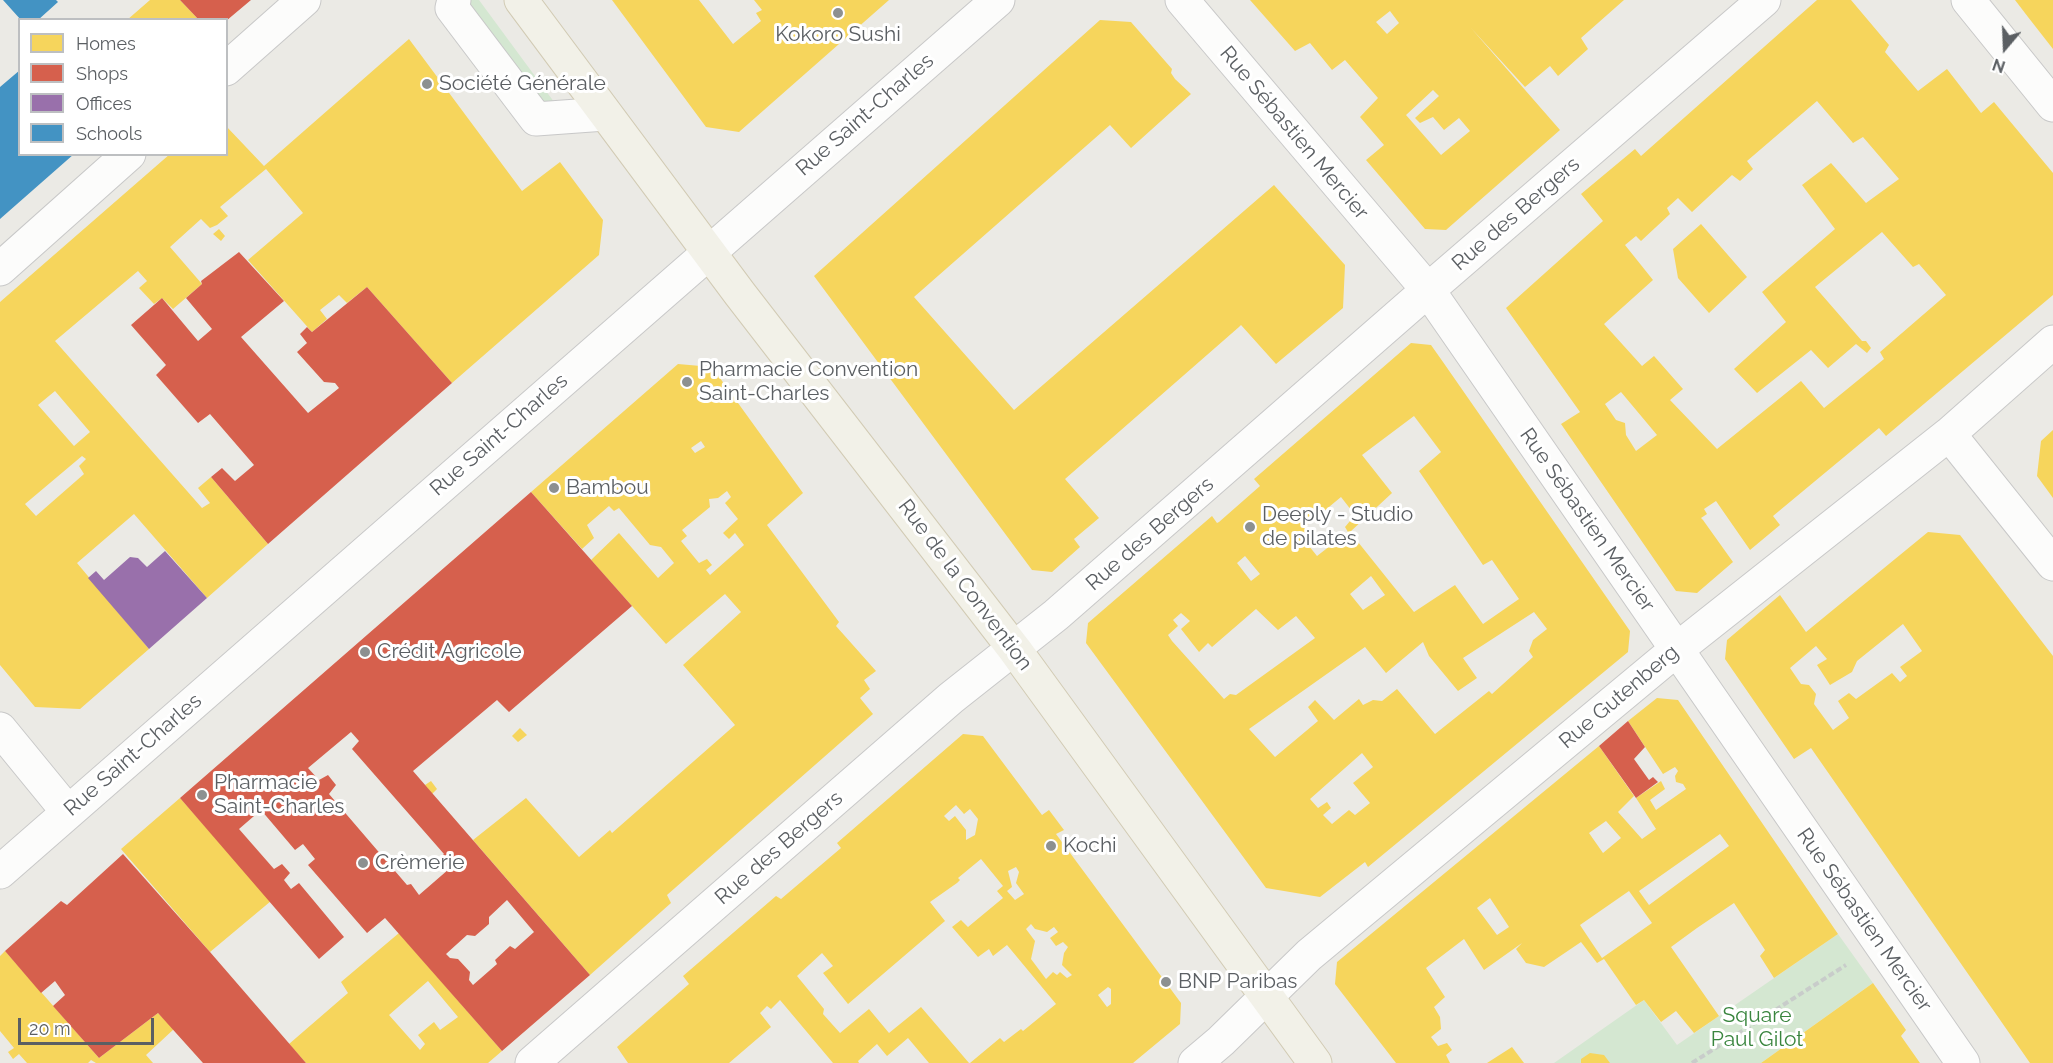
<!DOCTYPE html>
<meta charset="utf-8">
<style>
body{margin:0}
#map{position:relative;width:2053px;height:1063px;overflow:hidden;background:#ebeae5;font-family:Raleway,sans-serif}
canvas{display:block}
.legend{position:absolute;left:18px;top:18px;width:210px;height:138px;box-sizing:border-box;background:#fff;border:2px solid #bdbfc1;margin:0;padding:8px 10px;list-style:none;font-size:18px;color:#5b5f63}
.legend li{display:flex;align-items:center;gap:12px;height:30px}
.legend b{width:30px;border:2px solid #bdbfc1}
.north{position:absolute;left:1975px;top:18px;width:60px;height:60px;-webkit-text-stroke:4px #fff;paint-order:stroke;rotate:199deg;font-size:16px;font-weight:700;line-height:24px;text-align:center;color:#5b5f63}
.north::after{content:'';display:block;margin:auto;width:21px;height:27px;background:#5b5f63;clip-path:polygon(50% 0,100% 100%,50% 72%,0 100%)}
.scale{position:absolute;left:18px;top:1018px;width:136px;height:27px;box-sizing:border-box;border:3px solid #5b5f63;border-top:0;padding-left:8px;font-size:18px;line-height:21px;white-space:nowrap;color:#5b5f63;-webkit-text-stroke:4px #fff;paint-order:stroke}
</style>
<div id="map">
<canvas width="2053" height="1063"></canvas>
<ul class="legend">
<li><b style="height:16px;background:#f6d55c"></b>Homes</li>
<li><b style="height:16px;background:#d6604d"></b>Shops</li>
<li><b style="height:16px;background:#9970ab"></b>Offices</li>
<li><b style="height:16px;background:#4393c3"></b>Schools</li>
</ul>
<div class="north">N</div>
<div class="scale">20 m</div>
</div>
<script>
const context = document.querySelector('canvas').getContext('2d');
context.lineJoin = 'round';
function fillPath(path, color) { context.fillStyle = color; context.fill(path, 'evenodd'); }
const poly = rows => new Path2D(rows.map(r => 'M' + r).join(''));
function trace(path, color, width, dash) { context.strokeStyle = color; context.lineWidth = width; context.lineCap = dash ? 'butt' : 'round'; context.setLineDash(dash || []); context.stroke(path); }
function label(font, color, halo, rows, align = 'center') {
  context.font = font + ' Raleway,sans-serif'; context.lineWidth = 6; context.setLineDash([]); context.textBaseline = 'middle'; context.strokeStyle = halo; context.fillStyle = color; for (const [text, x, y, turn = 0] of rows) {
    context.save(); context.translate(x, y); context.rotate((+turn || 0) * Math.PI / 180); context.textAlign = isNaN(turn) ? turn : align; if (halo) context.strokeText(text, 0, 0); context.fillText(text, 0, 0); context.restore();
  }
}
fillPath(poly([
 [468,0,479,0,557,106,542,106,466,4],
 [1838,934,1873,983,1761,1063,1554,1063,1644,1000,1677,1045]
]), '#d4e7d1');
fillPath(poly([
 [150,0,180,0,199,20,127,20],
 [612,0,699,0,733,44,761,21,756,13,762,10,754,0,889,0,739,132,706,127],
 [1250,0,1624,0,1581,38,1588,49,1558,76,1550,66,1525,87,1471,28,1560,130,1446,230,1425,229,1366,160,1384,145,1360,117,1378,98,1345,60,1332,70,1310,43,1295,51],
 [1390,11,1399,23,1387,34,1376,22],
 [1433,90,1439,96,1415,118,1420,123,1433,117,1444,130,1459,118,1470,131,1441,155,1406,115],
 [1817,0,1851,0,1889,45,1885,52,1918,91,1947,69,1981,113,1994,102,2053,173,2053,295,1886,436,1879,428,1773,516,1780,525,1750,550,1716,501,1704,509,1707,514,1701,518,1703,520,1733,562,1697,593,1676,591,1561,424,1580,412,1506,308,1603,221,1581,194,1635,149,1641,156],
 [1817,101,1853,143,1863,137,1899,179,1866,203,1831,163,1802,185,1835,229,1762,292,1786,322,1734,369,1757,393,1811,350,1828,368,1856,344,1867,353,1871,348,1866,341,1862,341,1815,287,1882,232,1913,267,1919,264,1946,295,1880,352,1884,359,1824,408,1801,381,1717,449,1670,400,1683,389,1654,356,1642,366,1604,324,1653,280,1625,245,1636,236,1641,241,1670,214,1667,208,1678,198,1692,212,1732,175,1740,181,1753,169,1747,161],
 [1621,392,1657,435,1636,451,1626,435,1625,423,1616,420,1605,404],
 [2015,0,2053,0,2053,49,2028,17],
 [1100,20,1131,22,1172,69,1171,73,1175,79,1191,94,1131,148,1110,125,914,297,1014,410,1274,185,1345,265,1343,308,1276,364,1241,325,1239,327,1065,479,1099,518,1074,539,1080,547,1052,572,1032,570,814,276],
 [409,39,522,191,560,162,603,220,599,255,452,383,367,287,347,303,339,295,320,310,327,319,312,332,248,260,303,213,266,169,220,207,228,216,217,225,210,228,201,219,170,247,202,284,173,309,162,298,154,304,139,288,147,281,138,271,55,341,202,508,210,503,198,488,211,477,268,544,207,598,134,514,77,563,149,649,80,709,35,707,0,665,0,302,170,154,226,154,226,126,264,166],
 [55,391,90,432,74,446,38,405],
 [82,456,86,459,79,466,84,474,36,516,25,504],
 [1701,224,1747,277,1709,313,1678,278,1673,249],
 [219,229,225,236,221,241,213,234],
 [1411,343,1431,345,1443,362,1630,631,1628,652,1368,867,1365,862,1320,897,1266,888,1086,643,1088,623,1212,516,1217,523,1219,522,1260,486,1254,479],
 [1414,416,1441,452,1419,471,1483,565,1492,560,1519,599,1483,624,1455,585,1414,612,1350,532,1392,493,1362,455],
 [1341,497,1355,515,1345,527,1348,532,1317,556,1309,546,1312,543,1308,538,1312,533,1306,526],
 [1245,556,1260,574,1251,581,1237,563],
 [1371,576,1385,595,1363,610,1350,594],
 [1256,609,1278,630,1296,616,1315,638,1236,695,1230,694,1224,699,1172,641,1168,635,1178,626,1173,620,1181,613,1190,621,1181,629,1199,652,1208,643,1212,647],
 [1534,612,1547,629,1533,640,1529,651,1533,657,1492,694,1489,691,1435,734,1397,689,1382,701,1373,700,1363,705,1359,699,1334,720,1315,700,1308,707,1318,721,1275,757,1249,729,1365,647,1386,673,1423,642,1429,656,1458,691,1477,678,1463,658],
 [1362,753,1373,767,1353,783,1370,803,1355,815,1349,810,1332,824,1323,815,1331,808,1327,802,1318,808,1310,799],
 [678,364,712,367,803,493,767,525,839,622,836,626,876,671,864,680,870,689,860,698,873,714,667,895,671,903,590,975,473,840,526,798,579,857,610,830,612,833,735,725,683,665,741,612,725,594,666,644,591,560,619,533,658,578,674,563,661,547,650,545,619,508,614,511,609,506,587,525,594,538,582,549,531,492],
 [701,441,705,447,695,453,691,448],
 [727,491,731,497,725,503,738,519,723,533,729,539,735,533,744,545,710,575,706,570,712,565,707,559,699,563,681,541,687,536,682,530,710,507,709,499,718,498],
 [2053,430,2053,498,2037,476,2041,441],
 [1928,532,1960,535,2053,656,2053,1063,2030,1063,1811,748,1794,759,1725,659,1727,640,1780,595,1806,632],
 [1903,624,1922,651,1900,667,1907,676,1900,682,1892,673,1856,699,1849,693,1838,701,1849,718,1833,730,1814,704,1816,694,1809,685,1801,684,1790,668,1816,646,1827,659,1817,665,1830,685,1852,672,1857,661],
 [1657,698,1678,700,1838,934,1774,978,1760,956,1765,950,1734,903,1697,928,1671,947,1719,1016,1694,1033,1676,1011,1661,1022,1644,1000,1636,1005,1604,959,1597,963,1581,942,1544,967,1526,963,1516,949,1522,943,1484,970,1464,939,1426,968,1445,997,1434,1007,1440,1017,1441,1029,1431,1037,1438,1046,1447,1043,1452,1050,1446,1055,1450,1063,1396,1063,1335,984,1337,962,1599,746,1634,796,1618,812,1642,839,1656,829,1636,798,1661,781,1665,789,1650,800,1656,810,1686,789,1683,784,1676,782,1675,776,1678,771,1675,767,1663,774,1628,721],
 [1606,821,1621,838,1603,853,1589,833],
 [1720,834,1729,846,1649,905,1639,891],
 [1629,891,1652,923,1602,958,1580,925],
 [1490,898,1509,927,1497,935,1477,908],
 [520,728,527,735,518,742,512,736],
 [963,734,983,736,1042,815,1049,810,1064,830,1056,834,1181,1003,1180,1024,1133,1063,970,1063,1000,1038,1004,1042,1021,1029,1023,1031,1056,1004,1007,945,993,956,989,949,978,957,952,927,961,920,968,927,1003,898,997,891,1003,886,981,859,958,878,960,880,957,883,930,902,945,921,848,1004,823,973,833,966,822,953,797,976,824,1009,823,1014,840,1033,869,1009,889,1033,921,1007,969,1063,929,1063,908,1038,887,1056,877,1044,858,1061,859,1063,833,1063,780,1000,771,1009,767,1006,760,1013,771,1027,729,1063,628,1063,617,1047,689,984,683,976,776,896,781,899,841,848,837,843],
 [956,805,964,814,970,809,978,819,975,835,966,840,966,830,955,816,949,821,944,816],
 [1016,867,1019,872,1016,883,1024,894,1015,900,1007,891,1012,887,1008,871],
 [1031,924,1035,929,1047,932,1054,927,1058,932,1050,938,1056,946,1063,942,1068,947,1064,953,1062,965,1072,975,1067,978,1060,972,1057,975,1053,972,1046,979,1031,959,1035,941,1026,929],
 [1108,987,1111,989,1111,1004,1107,1007,1098,995],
 [431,781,437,789,432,794,425,785],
 [180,798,271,901,210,952,121,849],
 [399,933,502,1051,488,1063,306,1063,289,1044,348,993,341,982],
 [428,981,458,1017,440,1030,434,1022,418,1035,425,1044,420,1050,389,1015],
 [5,951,99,1058,158,1013,174,1029,146,1055,153,1063,96,1063,91,1060,88,1063,27,1063,19,1054,13,1059,8,1052,14,1048,0,1031,0,956],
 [1873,983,1906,1030,1901,1036,1920,1063,1761,1063],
 [1512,1047,1524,1063,1487,1063],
 [1590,1053,1604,1055,1610,1063,1581,1063,1581,1059]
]), '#f6d55c');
fillPath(poly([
 [180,0,251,0,226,21,199,20],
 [239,252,284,301,241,337,308,413,339,388,335,383,324,382,297,352,307,343,300,334,307,327,312,332,367,287,452,383,268,544,211,477,222,468,235,481,254,465,210,414,198,423,156,375,166,365,131,325,162,298,198,341,212,329,186,298,202,284,201,281],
 [531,492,632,606,509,712,497,700,413,771,590,975,502,1051,385,918,367,933,308,865,315,859,303,844,295,850,261,810,239,829,274,869,282,864,290,873,284,880,291,889,299,883,344,937,319,959,180,798],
 [351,732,359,741,352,749,444,854,440,858,449,869,419,895,411,884,407,885,329,794,336,785,328,775,319,780,308,768],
 [507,900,534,932,515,949,510,946,495,960,497,964,473,985,469,980,470,972,458,959,450,958,446,954,467,935,475,936,489,924,489,917],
 [1628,721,1645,747,1634,759,1649,780,1653,777,1658,782,1636,798,1599,746],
 [123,854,210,952,306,1063,203,1063,158,1013,99,1058,53,1006,65,995,55,981,41,993,5,951,61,901,67,905]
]), '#d6604d');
fillPath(poly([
 [165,551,207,598,149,649,88,578,96,571,104,580,130,557,138,558,147,567]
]), '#9970ab');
fillPath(poly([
 [3,0,56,0,58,2,38,20,21,20],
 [20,70,20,154,74,154,0,219,0,87]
]), '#4393c3');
const minor = poly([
 [454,0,452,8,536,119,605,114],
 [1182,0,1428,290,1963,1063],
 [1968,0,2053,105],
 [226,69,304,0],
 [0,269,129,154],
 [1949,434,2053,564],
 [0,729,68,812],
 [0,872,998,0],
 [532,1063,951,698,1056,615,1428,290,1764,0],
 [1195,1063,1221,1041,1309,955,1676,650,1949,434,2053,342]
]);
const major = poly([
 [521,0,740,294,1015,650,1315,1063]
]);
trace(minor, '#c8c8c8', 35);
trace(major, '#d2cbb4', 35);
trace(poly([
 [1692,1063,1846,965]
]), '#c8ccca', 4, [6, 3]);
trace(minor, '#fcfcfb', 33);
trace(major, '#f2f1e8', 33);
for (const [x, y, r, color] of [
 [838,13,6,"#8d9090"],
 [427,84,6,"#8d9090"],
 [687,382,6,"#8d9090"],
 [554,488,6,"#8d9090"],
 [1250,527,6,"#8d9090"],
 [365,652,6,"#8d9090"],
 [202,795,6,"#8d9090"],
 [1051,846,6,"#8d9090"],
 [363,863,6,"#8d9090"],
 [1166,982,6,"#8d9090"]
]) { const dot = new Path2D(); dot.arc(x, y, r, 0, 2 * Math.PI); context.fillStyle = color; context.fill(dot); trace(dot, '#fff', 2); }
label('21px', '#5b5f63', '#fff', [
 ["Kokoro Sushi",838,35,"center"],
 ["Société Générale",439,84],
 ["Pharmacie Convention",699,370],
 ["Saint-Charles",699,394],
 ["Bambou",566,488],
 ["Deeply - Studio",1262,515],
 ["de pilates",1262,539],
 ["Crédit Agricole",377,652],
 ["Pharmacie",214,783],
 ["Saint-Charles",214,807],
 ["Kochi",1063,846],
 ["Crèmerie",375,863],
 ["BNP Paribas",1178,982]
], 'left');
label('21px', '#5b5f63', '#fff', [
 ["Rue Saint-Charles",865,115,-41],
 ["Rue Sébastien Mercier",1294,133,50],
 ["Rue des Bergers",1516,214,-41],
 ["Rue Saint-Charles",499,435,-41],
 ["Rue Sébastien Mercier",1587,520,55],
 ["Rue des Bergers",1150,534,-41],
 ["Rue de la Convention",965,585,53],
 ["Rue Gutenberg",1619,697,-40],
 ["Rue Saint-Charles",133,755,-41],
 ["Rue des Bergers",779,848,-41],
 ["Rue Sébastien Mercier",1864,920,55]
]);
label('21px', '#39853e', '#fff', [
 ["Square",1757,1016],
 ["Paul Gilot",1757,1040]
]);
</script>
